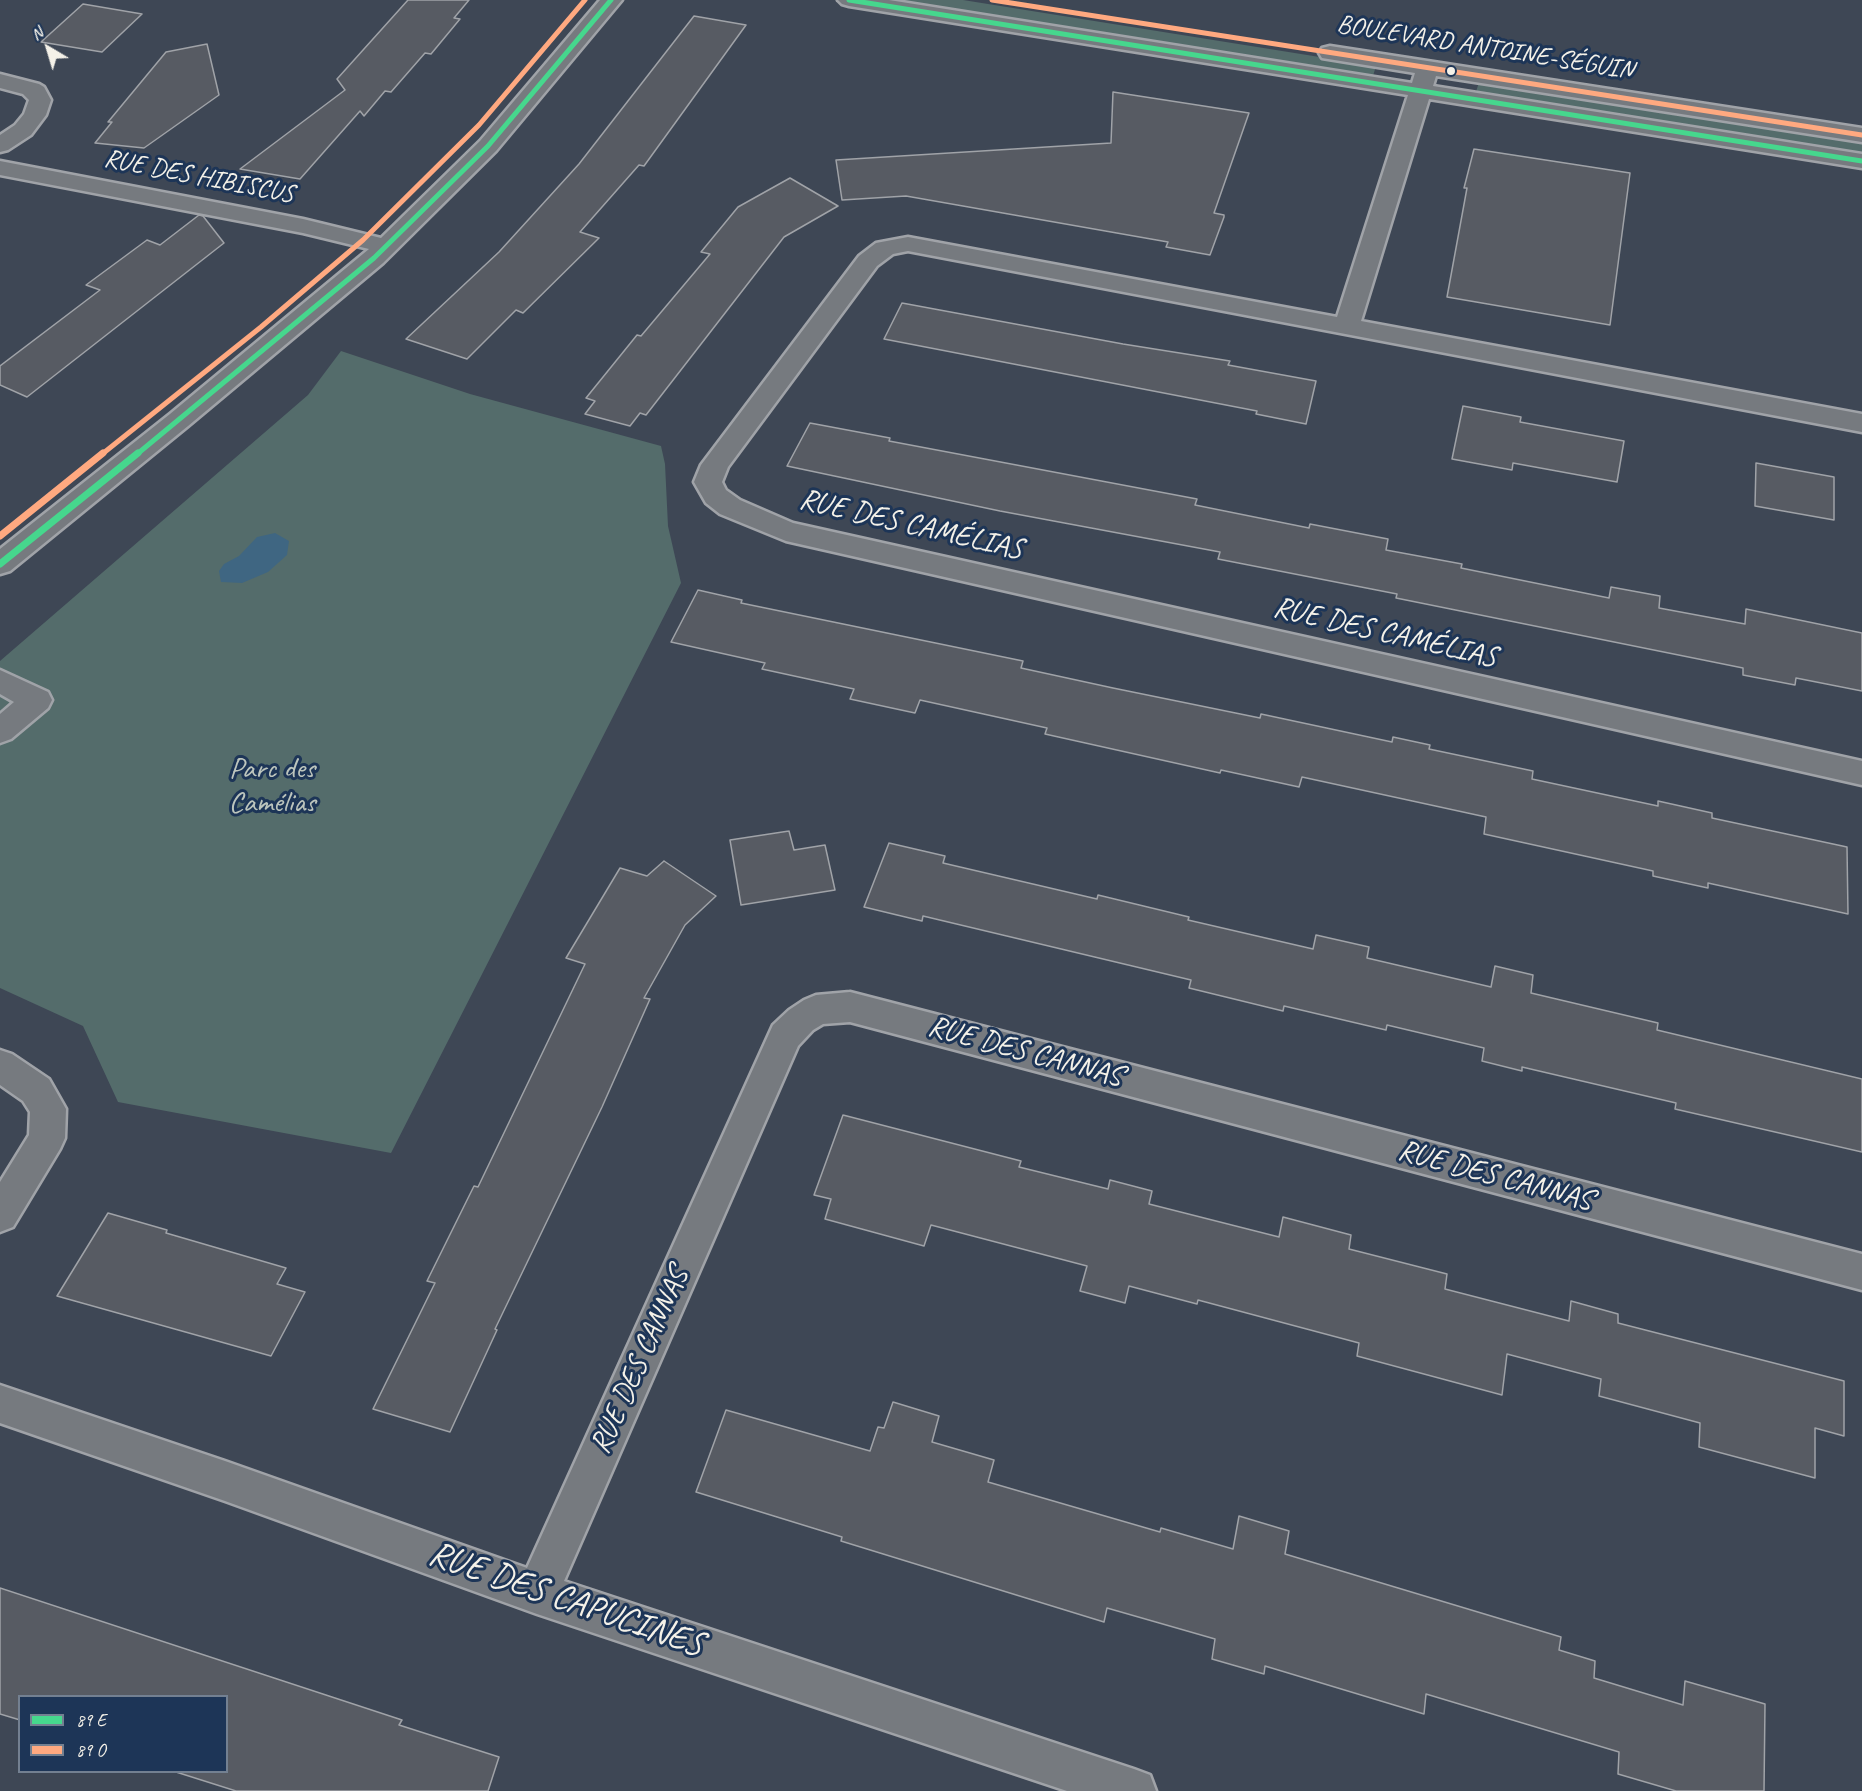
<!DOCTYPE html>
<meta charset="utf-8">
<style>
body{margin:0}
#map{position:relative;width:1862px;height:1791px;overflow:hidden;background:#3e4755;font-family:Caveat,sans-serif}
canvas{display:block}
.legend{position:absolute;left:18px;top:1695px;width:210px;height:78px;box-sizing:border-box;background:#1d3557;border:2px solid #738091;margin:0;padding:8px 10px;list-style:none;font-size:18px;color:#f4f1e8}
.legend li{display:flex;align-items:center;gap:12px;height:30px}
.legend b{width:30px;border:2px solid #738091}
.north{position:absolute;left:18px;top:18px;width:60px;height:60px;-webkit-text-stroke:4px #1d3557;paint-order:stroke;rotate:322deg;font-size:16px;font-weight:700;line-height:24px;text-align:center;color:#f4f1e8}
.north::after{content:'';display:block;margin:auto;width:21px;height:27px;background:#f4f1e8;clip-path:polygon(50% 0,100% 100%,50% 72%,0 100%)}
</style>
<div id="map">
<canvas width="1862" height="1791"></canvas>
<ul class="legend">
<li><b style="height:8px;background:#46d78d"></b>89 E</li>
<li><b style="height:8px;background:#ffa980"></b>89 O</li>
</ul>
<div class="north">N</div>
</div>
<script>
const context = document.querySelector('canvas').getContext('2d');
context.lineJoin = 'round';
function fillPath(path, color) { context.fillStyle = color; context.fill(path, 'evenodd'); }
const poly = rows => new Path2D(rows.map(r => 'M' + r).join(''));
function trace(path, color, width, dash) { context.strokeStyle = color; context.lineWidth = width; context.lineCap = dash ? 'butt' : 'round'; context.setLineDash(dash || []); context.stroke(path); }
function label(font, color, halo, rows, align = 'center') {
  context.font = font + ' Caveat,sans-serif'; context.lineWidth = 6; context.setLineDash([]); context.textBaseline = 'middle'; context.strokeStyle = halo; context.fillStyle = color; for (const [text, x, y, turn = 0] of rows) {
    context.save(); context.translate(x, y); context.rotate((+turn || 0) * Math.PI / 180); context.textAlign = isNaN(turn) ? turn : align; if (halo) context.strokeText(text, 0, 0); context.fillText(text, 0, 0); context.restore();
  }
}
fillPath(poly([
 [900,0,963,0,1376,66,1373,76],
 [1479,82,1862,142,1862,154,1476,92],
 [341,351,470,394,661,446,665,464,668,526,681,583,391,1153,118,1102,83,1026,0,988,0,661,308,395]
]), '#546c6b');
fillPath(poly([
 [275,533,289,541,287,555,268,572,242,583,221,582,219,571,224,564,239,556,257,537]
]), '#3f6682');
const building = poly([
 [408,0,469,0,454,18,460,19,431,54,425,53,391,92,385,91,364,116,360,111,300,179,240,169,345,90,337,79,408,0],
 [83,4,142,14,102,52,41,42,83,4],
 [694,16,746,25,644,166,639,165,580,232,599,238,523,313,516,310,467,359,406,339,499,252,579,164,694,16],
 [207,44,219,95,144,148,95,143,112,122,108,122,166,52,207,44],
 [1113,92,1249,113,1214,213,1224,215,1224,217,1210,255,1166,247,1168,242,906,196,842,200,836,160,1111,143,1113,92],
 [1474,149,1630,173,1610,325,1447,297,1467,188,1464,188,1474,149],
 [790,178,838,206,784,237,646,415,640,413,630,426,585,414,595,401,586,398,637,335,641,336,710,254,701,252,738,207,790,178],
 [199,215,203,216,224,243,27,397,0,385,0,366,100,290,86,285,147,240,160,245,199,215],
 [902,303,1123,344,1230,361,1228,365,1316,381,1306,424,1256,414,1257,411,884,339,902,303],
 [1463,406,1521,417,1520,422,1624,441,1617,482,1513,463,1512,470,1452,459,1463,406],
 [810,423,890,438,889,441,1197,499,1195,505,1309,528,1310,524,1388,539,1386,550,1462,564,1461,568,1609,598,1611,587,1660,596,1659,608,1745,624,1746,609,1862,633,1862,691,1796,678,1795,685,1743,675,1743,668,1396,598,1397,594,1218,559,1220,552,1000,511,787,466,810,423],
 [1756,463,1834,477,1834,520,1755,506,1756,463],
 [698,590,742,600,741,603,1023,661,1021,668,1113,688,1260,718,1261,714,1392,742,1393,737,1430,745,1429,749,1533,771,1532,779,1658,806,1658,801,1712,813,1712,818,1847,847,1848,914,1708,883,1708,888,1653,876,1653,871,1484,834,1486,817,1302,777,1299,787,1221,770,1220,773,1045,734,1047,728,920,700,915,713,850,699,854,689,762,669,765,663,671,642,698,590],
 [789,831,794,850,825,845,835,890,741,905,730,840,789,831],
 [889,843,945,856,943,863,1097,899,1098,895,1189,917,1188,920,1313,949,1316,935,1369,947,1367,958,1491,987,1495,966,1533,975,1531,993,1658,1023,1657,1030,1862,1079,1862,1152,1675,1109,1676,1103,1522,1067,1522,1071,1482,1061,1484,1048,1387,1025,1386,1030,1284,1006,1283,1011,1189,988,1191,980,923,916,922,921,864,907,889,843],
 [664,861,716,896,685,925,644,998,650,999,602,1107,495,1329,497,1330,450,1432,373,1409,435,1283,427,1281,474,1186,478,1187,585,964,566,958,620,868,647,876,664,861],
 [843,1115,1021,1161,1019,1167,1108,1189,1110,1180,1152,1191,1149,1204,1279,1237,1283,1217,1351,1235,1349,1249,1447,1274,1445,1289,1569,1321,1571,1301,1618,1314,1618,1323,1844,1381,1844,1436,1815,1428,1815,1478,1699,1447,1700,1423,1599,1396,1601,1379,1507,1354,1502,1395,1357,1356,1359,1343,1198,1300,1197,1304,1129,1286,1125,1303,1080,1291,1087,1266,931,1225,924,1246,825,1219,831,1199,814,1195,843,1115],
 [108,1213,167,1230,166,1233,286,1268,277,1284,305,1292,271,1356,57,1296,108,1213],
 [893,1402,939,1416,932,1442,994,1460,988,1482,1160,1532,1161,1528,1233,1549,1239,1516,1289,1531,1285,1554,1561,1637,1559,1650,1595,1661,1594,1678,1683,1705,1685,1681,1765,1704,1764,1791,1676,1791,1618,1774,1619,1752,1426,1694,1424,1714,1265,1666,1264,1674,1212,1659,1215,1639,1107,1608,1104,1622,841,1541,842,1537,696,1492,726,1410,870,1451,878,1427,884,1428,893,1402],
 [0,1588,402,1720,399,1725,499,1757,488,1791,236,1791,176,1772,226,1772,226,1696,20,1696,20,1720,0,1714,0,1588]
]);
fillPath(building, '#575b63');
trace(building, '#a0a3a8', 1.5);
const minor = poly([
 [600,0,622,0,496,151,383,263,188,426,10,571,0,574,0,549,170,414,369,249,303,233,0,175,0,161,303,219,381,238,480,141,600,0],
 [838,0,889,0,1412,83,1415,73,1322,58,1319,53,1322,48,1330,46,1862,128,1862,142,1436,76,1433,86,1862,154,1862,168,1429,99,1361,321,1862,414,1862,432,908,251,893,254,877,266,728,467,722,482,726,490,740,500,793,523,1862,761,1862,785,786,541,720,514,706,503,694,482,701,465,859,256,876,243,908,237,1337,317,1408,95,849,6,842,4,838,0],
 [0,74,39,84,44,87,51,100,46,115,31,135,8,150,0,152,0,135,15,125,24,114,29,100,23,94,0,88,0,74],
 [0,670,48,692,52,700,48,708,11,739,0,743,0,714,14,702,0,694,0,670],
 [850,992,1862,1254,1862,1290,850,1022,823,1024,813,1030,798,1046,564,1581,1134,1769,1150,1775,1156,1791,1067,1791,537,1614,225,1501,0,1423,0,1385,225,1461,527,1568,773,1025,789,1010,804,1000,816,995,850,992],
 [0,1050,12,1054,49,1079,66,1109,65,1138,60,1149,13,1227,0,1232,0,1182,29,1135,30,1112,23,1101,0,1085,0,1050]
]);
trace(minor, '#a0a3a8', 5);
fillPath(minor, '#767a7f');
trace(poly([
 [849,0,1862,161],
 [136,455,374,258,488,146,611,0]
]), '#46d78d', 5);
trace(poly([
 [0,564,138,453]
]), '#46d78d', 7);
trace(poly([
 [992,0,1862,135],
 [101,455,261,327,363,240,479,125,585,0]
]), '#ffa980', 5);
trace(poly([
 [0,536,103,453]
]), '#ffa980', 7);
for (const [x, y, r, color] of [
 [1451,71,5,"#f4f1e8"]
]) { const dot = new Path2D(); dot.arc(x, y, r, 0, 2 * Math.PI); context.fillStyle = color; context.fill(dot); trace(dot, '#1d3557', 2); }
label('26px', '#f4f1e8', '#1d3557', [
 ["BOULEVARD ANTOINE-SÉGUIN",1485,48,9],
 ["RUE DES HIBISCUS",199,177,11]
]);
label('30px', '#f4f1e8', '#1d3557', [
 ["RUE DES CAMÉLIAS",911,525,13],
 ["RUE DES CAMÉLIAS",1385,633,13],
 ["RUE DES CANNAS",1025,1052,15],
 ["RUE DES CANNAS",1495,1176,15],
 ["RUE DES CANNAS",640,1361,-66]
]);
label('30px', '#bdc5bd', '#1d3557', [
 ["Parc des",272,769],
 ["Camélias",272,803]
]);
label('36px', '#f4f1e8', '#1d3557', [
 ["RUE DES CAPUCINES",566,1600,19]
]);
</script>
